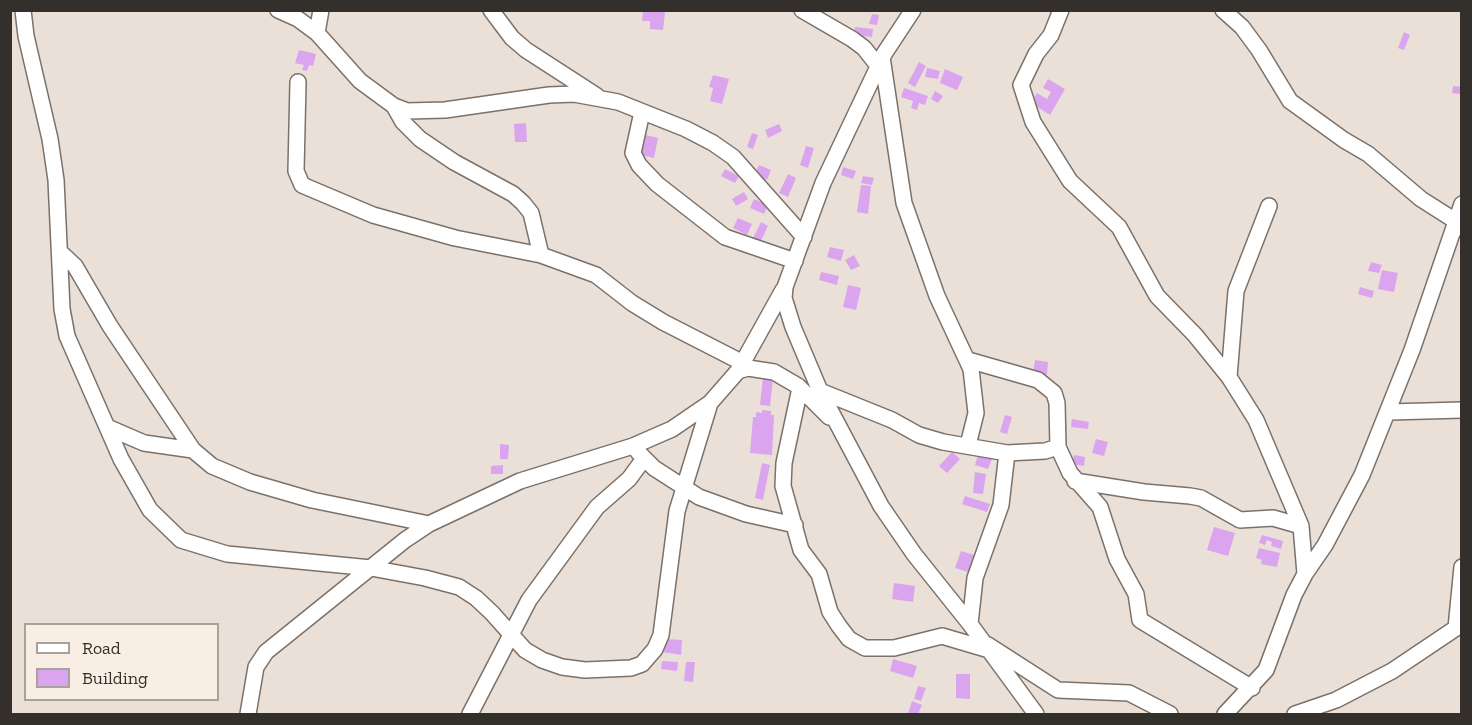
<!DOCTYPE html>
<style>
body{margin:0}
#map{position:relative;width:1472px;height:725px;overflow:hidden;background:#ebe0d7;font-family:"Zilla Slab",serif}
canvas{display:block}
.frame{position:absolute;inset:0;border:12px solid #332f2b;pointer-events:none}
.legend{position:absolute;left:24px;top:623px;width:195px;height:78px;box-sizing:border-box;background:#f8eee4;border:2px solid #a9a29a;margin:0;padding:8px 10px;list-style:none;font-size:18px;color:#332f2b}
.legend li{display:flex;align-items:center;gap:12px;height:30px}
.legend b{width:30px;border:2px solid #a9a29a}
</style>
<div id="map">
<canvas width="1472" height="725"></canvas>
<div class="frame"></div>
<ul class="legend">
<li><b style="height:8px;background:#fff"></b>Road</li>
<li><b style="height:16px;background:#daa4ef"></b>Building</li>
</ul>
</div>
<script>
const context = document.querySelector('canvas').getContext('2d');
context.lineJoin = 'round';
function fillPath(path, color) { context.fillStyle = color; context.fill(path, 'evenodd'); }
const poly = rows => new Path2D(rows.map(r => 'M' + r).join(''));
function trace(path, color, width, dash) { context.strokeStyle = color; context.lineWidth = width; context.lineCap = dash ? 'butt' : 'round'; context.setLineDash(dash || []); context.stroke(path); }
fillPath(poly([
 [643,10,665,12,663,30,650,29,650,21,642,21],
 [872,14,879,15,877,25,869,24],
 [855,27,873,29,872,37,854,35],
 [1404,32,1410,35,1404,50,1398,48],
 [299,50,316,54,313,66,309,65,307,71,302,70,304,65,295,63],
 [919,62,926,66,915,87,908,83],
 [927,68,940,71,938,79,925,77],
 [945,69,963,77,957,90,940,83],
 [713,75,729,79,722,104,710,101,713,88,709,87],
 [1048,79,1065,89,1050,115,1031,103,1037,93,1047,99,1051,92,1043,88],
 [1453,86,1462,87,1461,94,1452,93],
 [904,88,928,96,925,105,919,103,917,110,911,108,913,101,901,97],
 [935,91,943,96,938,103,931,99],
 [526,123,527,142,515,142,514,124],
 [779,124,782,131,768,138,765,130],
 [752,133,758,135,753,149,747,147],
 [646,135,658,138,654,158,641,155],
 [806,146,814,148,808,168,800,165],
 [759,165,771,170,767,180,755,174],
 [843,167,856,171,853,179,841,175],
 [725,169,739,176,735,183,721,176],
 [788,174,796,178,788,197,779,193],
 [863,176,874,178,872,185,861,183],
 [861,185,871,186,868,214,857,212],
 [744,192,748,199,736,206,732,199],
 [754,199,768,205,764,214,750,208],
 [738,218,752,224,747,235,733,228],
 [761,222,768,226,759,245,751,242],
 [830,247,844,250,841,261,827,257],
 [854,255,860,266,851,270,845,260],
 [1371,262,1382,265,1379,273,1368,271],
 [1382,270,1398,273,1394,292,1378,289],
 [821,272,839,276,837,285,819,280],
 [848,285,861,288,856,310,843,307],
 [1360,287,1374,291,1372,298,1358,294],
 [1035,360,1048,362,1047,375,1033,373],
 [763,377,773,378,770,406,760,405],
 [762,410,771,411,771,415,774,415,772,455,750,453,753,417,756,417,756,412,762,413],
 [1005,415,1012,417,1007,434,1000,432],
 [1072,419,1089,422,1088,429,1071,427],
 [1096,439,1108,442,1104,456,1092,453],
 [500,444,509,445,508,459,500,459],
 [952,452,960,459,947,473,939,466],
 [978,455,992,459,988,469,975,465],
 [1074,455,1085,457,1084,466,1072,464],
 [762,463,770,465,763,500,755,498],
 [503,465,503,474,491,474,491,466],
 [975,472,986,474,983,494,973,493],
 [965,496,990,504,987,512,962,504],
 [1214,527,1235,533,1228,556,1207,550],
 [1262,535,1283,541,1281,549,1271,546,1272,542,1267,540,1265,545,1259,543],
 [1259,548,1280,553,1277,567,1261,564,1262,560,1256,558],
 [961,551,974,555,968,572,955,568],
 [894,583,915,586,913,602,892,599],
 [665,639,682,640,681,655,663,652],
 [893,659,917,666,913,678,890,671],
 [662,661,678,662,677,671,661,669],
 [686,662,695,662,693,682,684,681],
 [956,674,970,674,970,699,956,698],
 [918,686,926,688,921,701,914,699],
 [912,701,922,705,918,714,908,714]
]), '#daa4ef');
const street = poly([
 [23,10,26,36,50,139,56,180,62,309,67,336,121,459,150,510,181,540,227,554,371,568,425,578,459,587,476,598,492,613,525,650,542,660,562,667,585,670,631,668,642,664,655,649,661,635,677,511,710,403],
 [278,10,298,19,317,33,360,81,394,106,407,111,445,110,549,95,574,94,618,102,686,129,713,143,733,157,804,237],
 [491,10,512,38,526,50,597,96],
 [802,10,852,39,864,48,879,67],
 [913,10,884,54,823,183,785,287,784,298,793,327,820,391,881,506,914,554,970,624,1036,714],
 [1061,10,1051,35,1036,54,1021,85,1033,122,1070,181,1119,227,1157,296,1195,335,1229,377,1256,420,1301,526,1305,574],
 [1223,10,1242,27,1259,50,1290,101,1344,140,1368,154,1421,199,1454,220,1461,228],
 [317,33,321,10],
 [882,57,904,203,937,296,971,369,976,413,968,445],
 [298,82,296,171,302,185,373,215,455,238,541,255],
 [394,106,403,122,420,139,454,162,513,194,523,203,531,213,541,255,596,275,632,303,663,322,743,363],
 [642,112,633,153,639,165,657,184,725,237,795,261],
 [60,252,75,266,110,326,193,450],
 [968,360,1038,380,1054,393,1057,403,1058,447,1070,473,1100,507,1117,559,1136,594,1140,620,1252,688],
 [738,371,748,368,774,372,798,386,829,417],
 [1229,377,1236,291,1269,206],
 [800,388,784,463,783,486,801,550,819,574,830,612,839,626,849,639,865,648,894,648,942,636,986,649],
 [820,391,892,420,919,435,943,442,1007,453,1045,451,1058,447],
 [1389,412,1462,410],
 [107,427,144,443,193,450,212,466,250,482,312,500,429,524],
 [638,452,654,468,699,497,746,514,795,525],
 [1075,481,1144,492,1190,496,1201,498,1240,520,1273,518,1301,526],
 [970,624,975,578,1001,505,1007,453],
 [1456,628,1462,567],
 [988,645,1058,690,1129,693,1170,714],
 [248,714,256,667,266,652,405,540,429,524,520,481,633,446,672,429,710,403,738,371,783,290],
 [470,714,529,600,597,507,629,479,643,460],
 [1225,714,1266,670,1294,595,1305,574,1325,545,1362,475,1412,350,1462,204],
 [1295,714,1336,700,1392,671,1462,624]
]);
trace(street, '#7b7169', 18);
trace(street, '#fff', 15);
</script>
